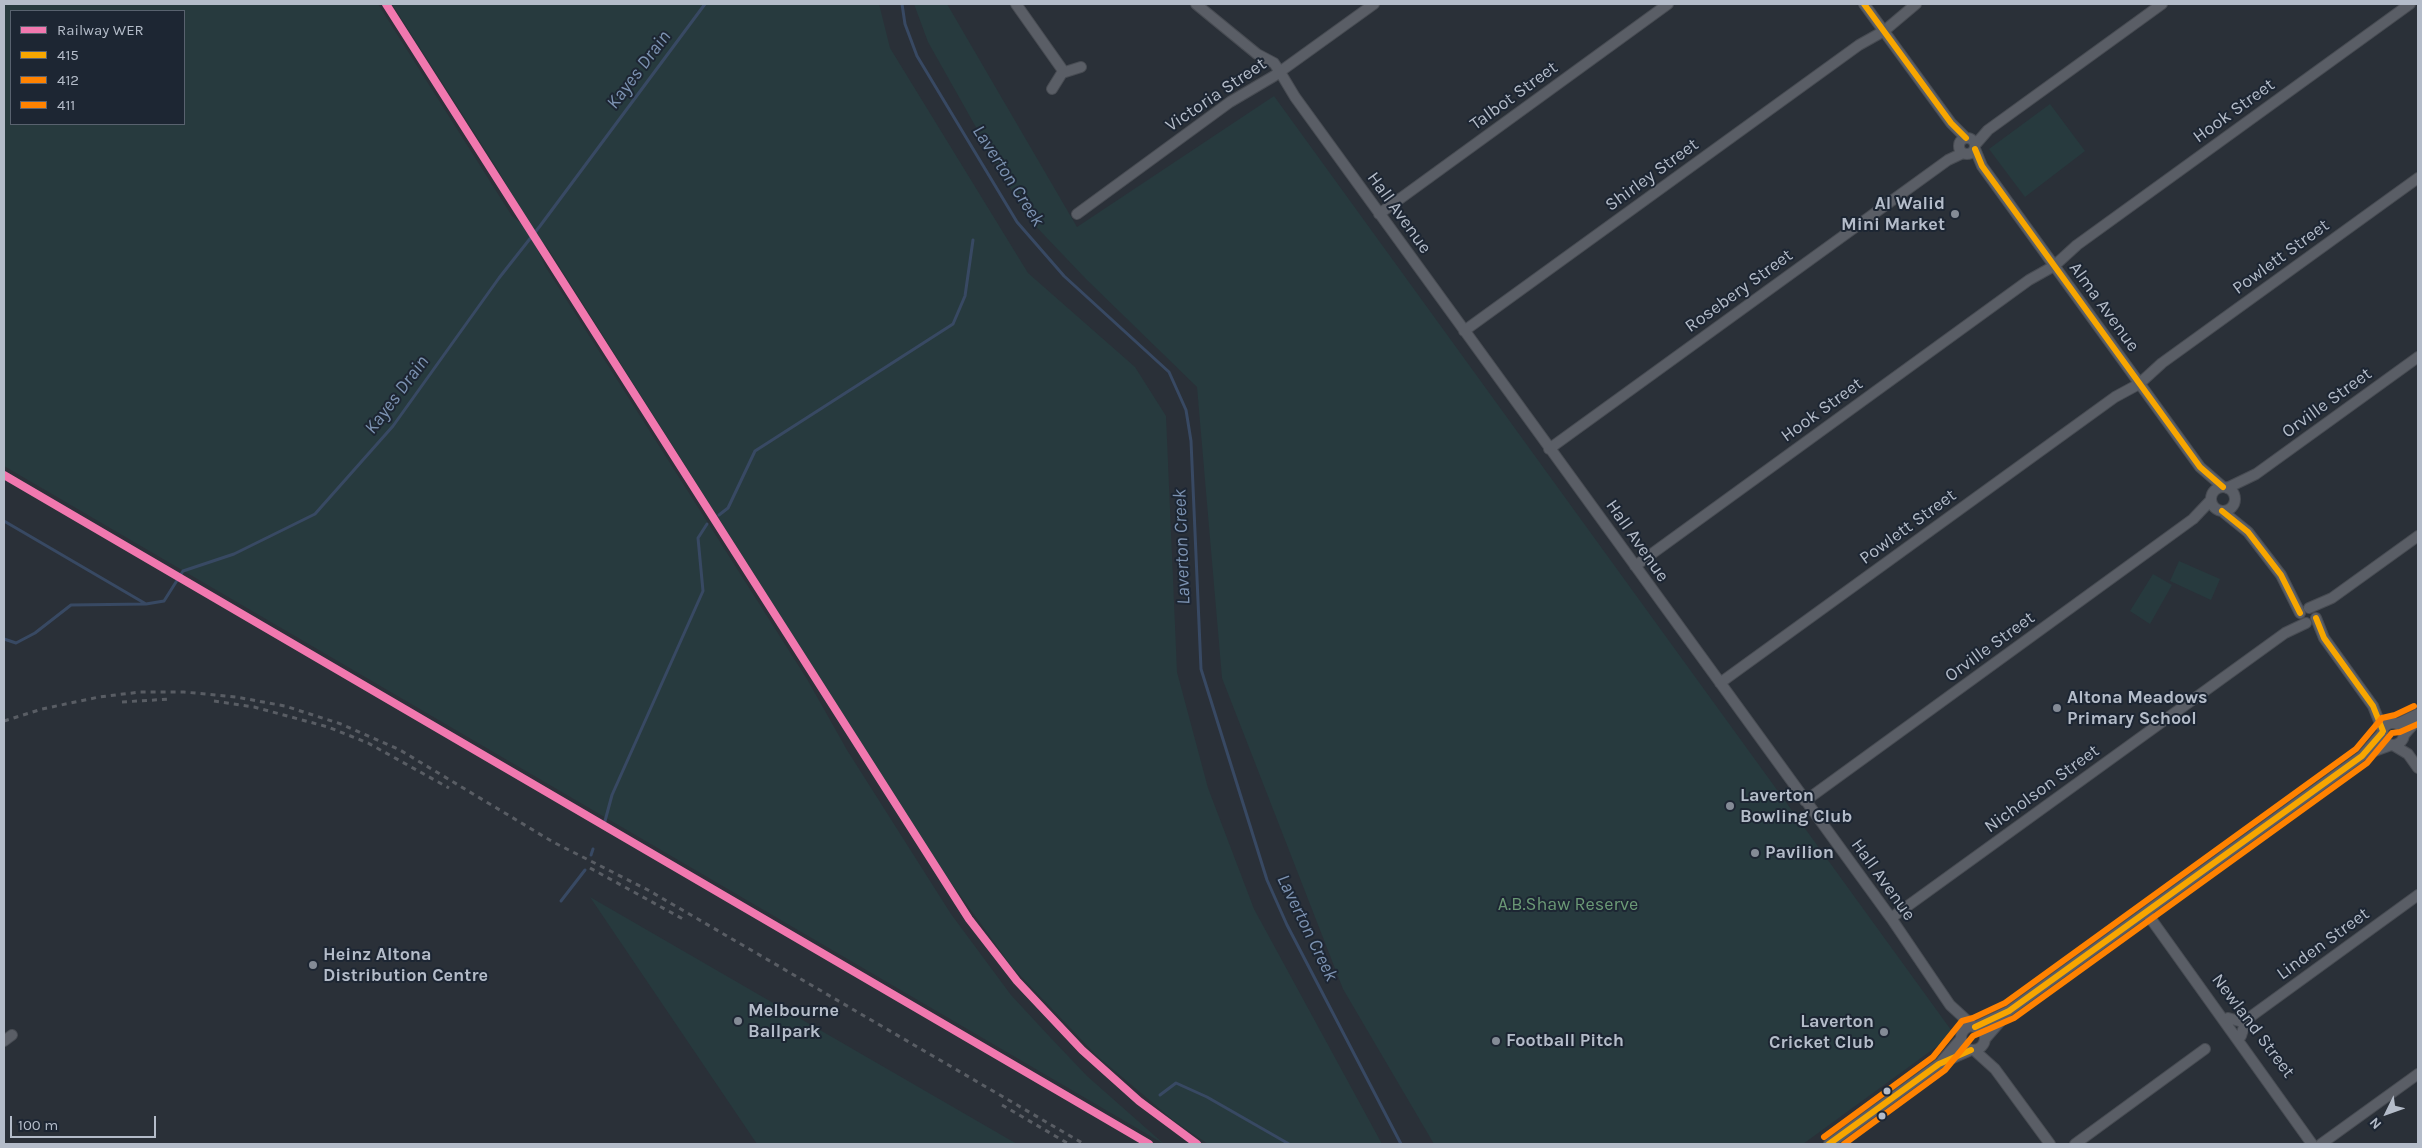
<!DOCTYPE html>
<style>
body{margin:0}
#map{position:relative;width:2422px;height:1148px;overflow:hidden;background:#2a3038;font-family:Karla,sans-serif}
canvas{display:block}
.frame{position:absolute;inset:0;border:5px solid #b4bcc9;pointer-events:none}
.legend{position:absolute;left:10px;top:10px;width:175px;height:115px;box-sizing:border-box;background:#1d2633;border:1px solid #59626f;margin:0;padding:6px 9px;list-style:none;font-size:15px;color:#b4bcc9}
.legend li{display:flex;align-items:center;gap:10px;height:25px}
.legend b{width:25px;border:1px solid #59626f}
.north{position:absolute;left:2362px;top:1088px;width:50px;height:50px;-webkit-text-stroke:4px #1d2633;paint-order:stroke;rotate:228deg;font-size:14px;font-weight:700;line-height:20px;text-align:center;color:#b4bcc9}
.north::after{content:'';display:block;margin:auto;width:18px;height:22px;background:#b4bcc9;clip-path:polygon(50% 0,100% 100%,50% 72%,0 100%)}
.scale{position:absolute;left:10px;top:1116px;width:146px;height:22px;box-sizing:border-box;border:2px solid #b4bcc9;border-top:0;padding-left:6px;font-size:15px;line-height:18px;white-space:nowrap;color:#b4bcc9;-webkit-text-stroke:4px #1d2633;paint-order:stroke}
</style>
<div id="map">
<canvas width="2422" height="1148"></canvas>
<div class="frame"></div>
<ul class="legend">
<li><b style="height:6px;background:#f178af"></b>Railway WER</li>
<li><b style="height:6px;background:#f7a600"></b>415</li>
<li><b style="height:6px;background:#ff8200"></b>412</li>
<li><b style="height:6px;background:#ff8200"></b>411</li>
</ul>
<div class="north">N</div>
<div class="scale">100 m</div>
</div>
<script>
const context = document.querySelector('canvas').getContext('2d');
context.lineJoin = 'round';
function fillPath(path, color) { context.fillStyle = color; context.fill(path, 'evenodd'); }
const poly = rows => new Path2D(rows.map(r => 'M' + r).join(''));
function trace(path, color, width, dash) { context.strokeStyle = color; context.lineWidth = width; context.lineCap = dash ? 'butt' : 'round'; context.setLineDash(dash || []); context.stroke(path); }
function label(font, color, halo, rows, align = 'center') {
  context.font = font + ' Karla,sans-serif'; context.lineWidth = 4; context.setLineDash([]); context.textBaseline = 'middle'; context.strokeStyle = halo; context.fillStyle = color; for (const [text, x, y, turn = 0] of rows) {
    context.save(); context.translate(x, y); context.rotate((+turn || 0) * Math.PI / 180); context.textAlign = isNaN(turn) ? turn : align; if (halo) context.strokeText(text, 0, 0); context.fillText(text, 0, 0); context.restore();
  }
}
fillPath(poly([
 [4,4,378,4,512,216,522,224,536,246,545,266,807,679,847,750,951,914,1011,995,1049,1036,1087,1076,1164,1144,4,466],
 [11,11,184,11,184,124,11,124],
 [392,4,879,4,890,48,1028,273,1135,367,1166,416,1177,672,1208,788,1254,909,1382,1144,1208,1144,1173,1120,1096,1055,1012,967,936,862,547,247,540,241,526,219,498,170],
 [914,4,947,4,1077,227,1274,96,1954,1034,1803,1144,1434,1144,1343,989,1222,678,1197,387,1086,279,1026,216,928,42],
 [2050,104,2085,151,2025,197,1989,149],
 [2179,561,2220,579,2211,600,2170,581],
 [2153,574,2172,585,2150,624,2130,611],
 [590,897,1017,1144,757,1144]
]), '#273a3e');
trace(poly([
 [902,4,905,24,917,56,1017,222,1064,276,1169,372,1186,410,1191,441,1201,669,1267,880,1287,925,1401,1144],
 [719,515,728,508,755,451,953,324,965,296,973,240],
 [4,521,146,604],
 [4,639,16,643,35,633,71,605,146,604,164,601,183,571,234,554,315,514,393,426,499,278,540,226,705,4],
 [605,821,612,795,703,591,698,538,707,524],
 [591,855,593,849],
 [561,901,585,870],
 [1160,1095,1176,1083,1207,1097,1289,1144]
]), '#384963', 3);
const minor = poly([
 [1016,4,1064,72],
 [1196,4,1257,54,1274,63,1280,72,1295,97,1891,918,1950,1005,1974,1027],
 [1864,4,1951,123,1966,138],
 [1052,89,1062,73,1081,67],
 '1959 146a8 8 0 1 1 16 0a8 8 0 1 1-16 0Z',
 [1975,145,1988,130,2162,4],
 [1975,149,1982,166,2200,467,2223,487],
 [1077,214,1230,102,1274,76,1374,4],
 [1379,214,1668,4],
 [1464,331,1859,45,1884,31,1916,4],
 [1549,449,1948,160,1963,153],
 '2211 499a12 12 0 1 1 24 0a12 12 0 1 1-24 0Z',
 [2227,488,2256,474,2418,357],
 [2222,511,2248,532,2281,575,2300,613],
 [1635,566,2029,280,2054,266,2077,245,2410,4],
 [2309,608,2332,598,2418,536],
 [2316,618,2324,638,2373,706,2383,731],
 [1720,683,2115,397,2139,384,2162,363,2418,178],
 '2382 734a11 11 0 1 1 22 0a11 11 0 1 1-22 0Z',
 [2397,724,2418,714],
 [2404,735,2418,719],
 [2393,745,2408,754,2418,768],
 [2363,755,2391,745],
 [1805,801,2193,519,2211,500],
 [2146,912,2312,1144],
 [1891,918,2285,633,2306,623],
 [2228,1018,2239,1021,2246,1020,2418,895],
 '1961 1038a12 12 0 1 1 24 0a12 12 0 1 1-24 0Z',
 [1975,1027,2009,1011,2362,756,2382,733],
 [2241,1036,2246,1020],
 [1985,1039,2005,1016],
 [4,1041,12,1035],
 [1974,1050,1995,1069,2050,1144],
 [1942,1061,1961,1039],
 [1829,1144,1939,1064,1971,1050],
 [2075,1144,2205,1049],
 [2321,1144,2418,1074]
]);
trace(minor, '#484c53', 12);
trace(minor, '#5a5e66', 10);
trace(poly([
 [214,701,254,707,328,727,368,743,449,788],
 [122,702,170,699],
 [4,721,42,709,99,697,140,692,184,692,236,697,285,706,341,724,400,750,553,842,648,890,1084,1144],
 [590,868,683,919],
 [1002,1105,1069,1144]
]), '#595d64', 3, [5, 5]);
trace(poly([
 [1864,4,1951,123,1966,138],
 [1975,149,1982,166,2200,467,2223,487],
 [2222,511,2248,532,2281,575,2300,613],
 [2316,618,2324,638,2373,706,2383,731],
 [1975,1027,2009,1011,2362,756,2382,733],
 [1829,1144,1939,1064,1971,1050]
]), '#f7a600', 6);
trace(poly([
 [1844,1144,1945,1070,1973,1036,2014,1018,2367,763,2392,733,2400,732,2418,724]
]), '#ff8200', 6);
trace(poly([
 [1824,1137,1933,1057,1962,1021,1973,1018,2005,1003,2356,749,2382,718,2395,715,2414,706]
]), '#ff8200', 6);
trace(poly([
 [386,4,969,919,1017,981,1082,1050,1139,1101,1197,1144],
 [4,475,1149,1144]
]), '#f178af', 8);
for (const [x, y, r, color] of [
 [1955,214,5,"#848b96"],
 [2057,708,5,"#848b96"],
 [1730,806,5,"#848b96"],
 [1755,853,5,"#848b96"],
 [313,965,5,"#848b96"],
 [738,1021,5,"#848b96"],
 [1884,1032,5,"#848b96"],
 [1496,1041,5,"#848b96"],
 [1887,1091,4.5,"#b4bcc9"],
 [1882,1116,4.5,"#b4bcc9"]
]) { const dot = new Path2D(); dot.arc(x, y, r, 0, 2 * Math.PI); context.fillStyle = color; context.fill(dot); trace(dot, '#1d2633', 2); }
label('18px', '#b4bcc9', '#1d2633', [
 ["Victoria Street",1216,95,-34],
 ["Talbot Street",1514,96,-36],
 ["Hook Street",2234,111,-36],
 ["Shirley Street",1652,175,-36],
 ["Hall Avenue",1399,213,54],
 ["Powlett Street",2281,257,-36],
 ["Rosebery Street",1739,291,-36],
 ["Alma Avenue",2104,307,54],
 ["Orville Street",2327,403,-36],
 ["Hook Street",1822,410,-36],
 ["Powlett Street",1908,527,-36],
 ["Hall Avenue",1637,541,55],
 ["Orville Street",1990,647,-36],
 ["Nicholson Street",2042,789,-36],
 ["Hall Avenue",1883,880,54],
 ["Linden Street",2323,944,-36],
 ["Newland Street",2253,1026,53]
]);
label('bold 18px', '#b4bcc9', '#1d2633', [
 ["Al Walid",1945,204,"right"],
 ["Mini Market",1945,225,"right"],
 ["Altona Meadows",2067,698],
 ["Primary School",2067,719],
 ["Laverton",1740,796],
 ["Bowling Club",1740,817],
 ["Pavilion",1765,853],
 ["Heinz Altona",323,955],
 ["Distribution Centre",323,976],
 ["Melbourne",748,1011],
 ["Ballpark",748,1032],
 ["Laverton",1874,1022,"right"],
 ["Cricket Club",1874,1043,"right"],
 ["Football Pitch",1506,1041]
], 'left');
label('18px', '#6b9a76', '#1d2633', [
 ["A.B.Shaw Reserve",1568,905]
]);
label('italic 19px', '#7c92b1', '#1d2633', [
 ["Kayes Drain",639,70,-53],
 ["Laverton Creek",1008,176,57],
 ["Kayes Drain",397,395,-53],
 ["Laverton Creek",1182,547,-92],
 ["Laverton Creek",1307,928,64]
]);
</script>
